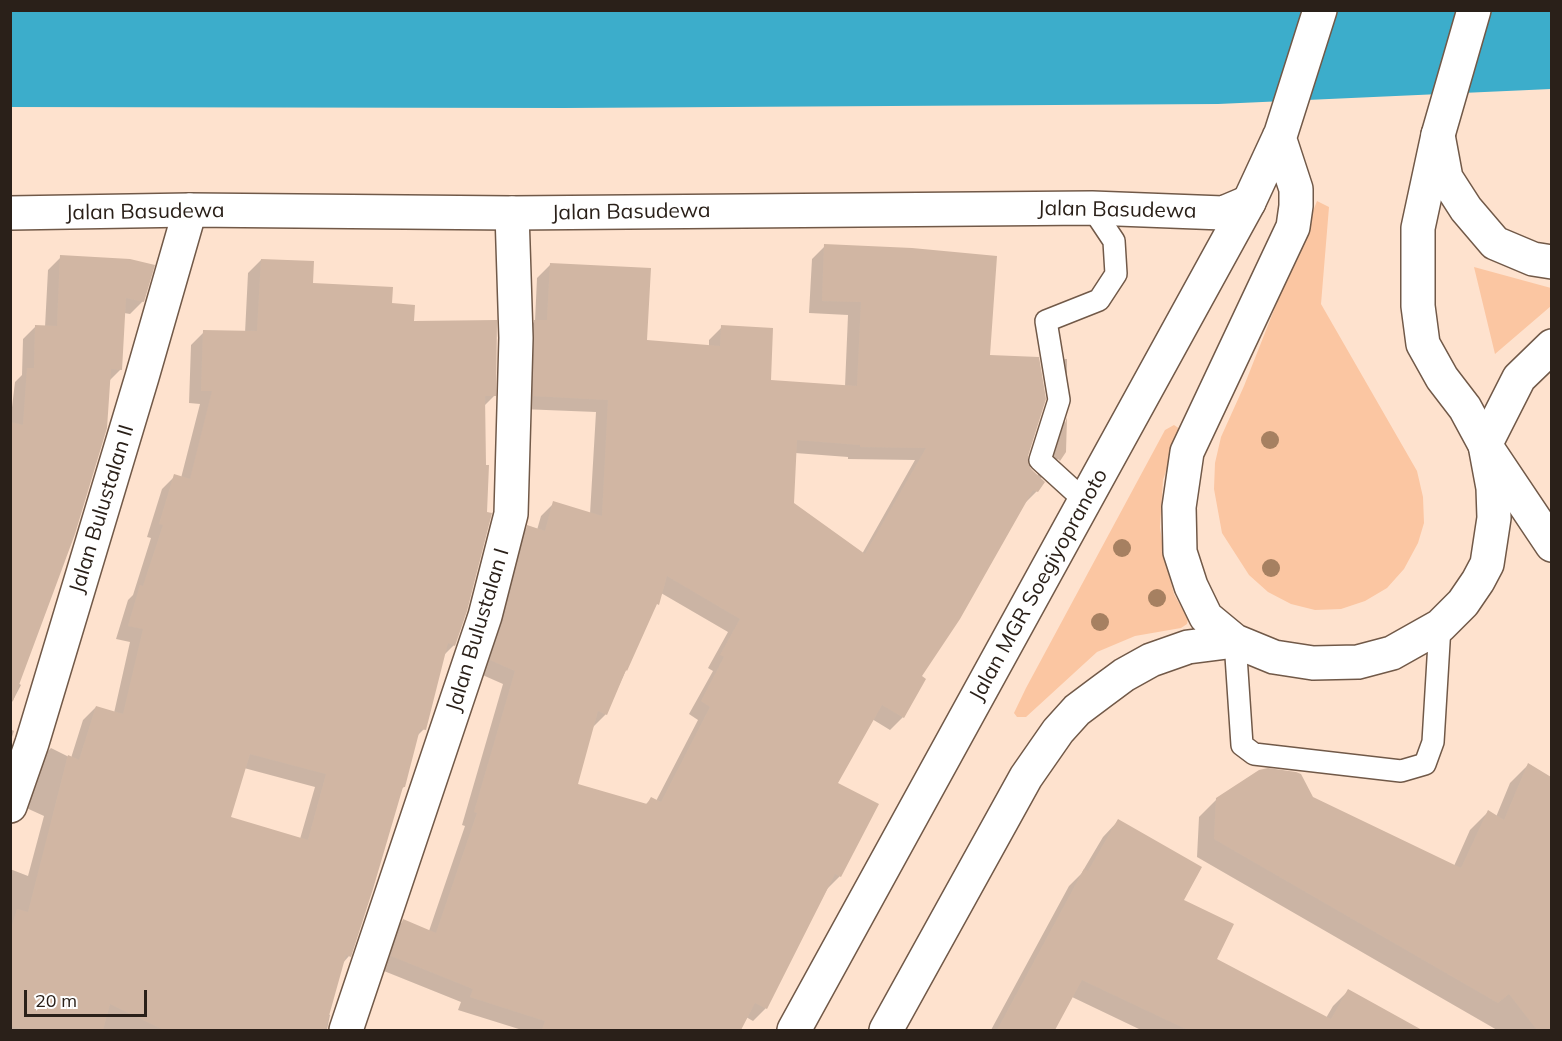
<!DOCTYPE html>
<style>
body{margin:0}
#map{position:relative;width:1562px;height:1041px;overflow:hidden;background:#fee2ce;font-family:Mulish,sans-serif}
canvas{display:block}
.frame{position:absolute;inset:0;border:12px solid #2a2019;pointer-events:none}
.scale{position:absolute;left:24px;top:990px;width:123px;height:27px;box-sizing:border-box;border:3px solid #2a2019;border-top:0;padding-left:8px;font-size:18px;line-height:21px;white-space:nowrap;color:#2a2019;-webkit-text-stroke:4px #fff;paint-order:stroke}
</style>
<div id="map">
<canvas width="1562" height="1041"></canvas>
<div class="frame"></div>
<div class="scale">20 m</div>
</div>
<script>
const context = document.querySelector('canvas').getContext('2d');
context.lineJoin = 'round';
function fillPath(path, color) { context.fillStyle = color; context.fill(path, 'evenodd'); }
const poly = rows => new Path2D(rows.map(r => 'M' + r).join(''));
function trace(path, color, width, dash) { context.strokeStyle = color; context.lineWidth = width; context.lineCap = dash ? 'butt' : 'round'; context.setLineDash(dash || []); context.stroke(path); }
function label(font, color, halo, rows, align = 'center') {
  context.font = font + ' Mulish,sans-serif'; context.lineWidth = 6; context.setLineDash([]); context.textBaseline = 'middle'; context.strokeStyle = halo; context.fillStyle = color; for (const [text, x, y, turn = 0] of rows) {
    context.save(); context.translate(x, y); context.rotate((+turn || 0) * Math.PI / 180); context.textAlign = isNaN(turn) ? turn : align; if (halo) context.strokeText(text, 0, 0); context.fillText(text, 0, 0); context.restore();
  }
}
fillPath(poly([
 [1317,201,1329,207,1321,304,1417,471,1423,497,1424,523,1418,543,1404,569,1387,588,1365,601,1341,609,1315,610,1291,604,1268,592,1249,575,1222,533,1214,489,1215,463,1221,437,1244,386],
 [1474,267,1551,288,1551,306,1495,354],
 [1174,425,1180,429,1163,480,1160,527,1164,556,1174,594,1188,619,1187,624,1181,628,1135,636,1097,652,1026,717,1017,717,1014,713,1026,688,1165,430]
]), '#fbc6a2');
fillPath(poly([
 [11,11,1551,11,1551,89,1218,104,564,108,11,107]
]), '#3cadcb');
fillPath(poly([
 [825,246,988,357,1026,456,1026,463,1037,477,1050,436,1065,421,1065,451,1040,479,1037,491,1023,505,920,677,903,717,890,730,872,719,836,783,840,876,827,889,766,1008,753,1021,746,1017,739,1030,522,1030,458,1010,461,1002,379,969,390,934,403,921,429,931,465,826,462,825,503,684,478,673,515,540,528,527,537,530,541,516,554,503,590,514,596,412,521,409,522,335,535,321,537,278,550,265,646,341,709,346,709,340,722,327,770,381,845,386,848,315,809,313,812,259],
 [795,453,848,457,848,459,915,460,862,554,792,504],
 [661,593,728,632,708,668,713,671,689,714,698,720,656,801,651,799,645,805,576,785,593,727,606,714],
 [61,257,143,301,130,314,124,313,121,369,109,381,18,683,21,685,10,706,10,424,15,382,22,375,23,339,36,326,45,327,48,270],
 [261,260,311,285,390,304,494,396,484,406,454,645,443,656,424,729,416,737,404,787,400,790,349,956,342,964,328,1014,330,1015,327,1030,82,1030,96,955,69,948,42,1030,10,1030,10,869,28,876,44,816,22,806,38,761,51,748,71,758,83,720,96,707,114,713,130,642,116,639,128,600,133,595,151,538,147,537,162,489,175,476,181,478,200,404,189,403,191,345,204,332,245,333,248,273],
 [244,768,315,787,300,839,229,818],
 [1065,359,1067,359,1067,376,1051,392,1048,376],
 [10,729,14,731,10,743],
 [1528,765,1552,778,1552,1030,1497,1030,1197,857,1199,817,1217,799,1312,798,1454,866,1470,830,1488,812,1496,817,1510,783],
 [1118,821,1182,900,1215,959,1326,1018,1333,1006,1348,991,1406,1023,1402,1030,1141,1030,1072,997,1054,1030,991,1030,1069,886,1081,874,1103,837]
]), '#0003');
fillPath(poly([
 [824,244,912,248,997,256,990,355,1039,357,1046,399,1028,456,1028,463,1031,469,1045,482,1038,492,1033,490,960,619,922,676,926,679,904,718,882,705,838,783,879,804,841,877,835,874,767,1009,755,1003,741,1030,542,1030,545,1021,470,997,473,989,391,956,403,919,436,933,477,813,474,812,515,671,490,660,503,621,527,525,545,531,553,501,602,516,608,400,533,396,534,320,547,320,550,263,651,268,647,340,720,346,721,325,773,328,771,380,857,386,861,302,822,301],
 [797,440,860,445,860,447,926,448,865,554,794,503],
 [667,576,740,619,720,655,724,657,701,701,710,707,661,802,651,797,647,804,578,784,598,711,607,715,626,670,627,671,657,604,659,605],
 [60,255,130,259,155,265,144,302,126,298,122,370,111,369,107,428,75,534,13,701,10,700,10,422,23,425,27,368,34,368,35,325,57,326],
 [261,259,314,261,313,283,393,287,392,303,415,305,414,321,497,320,496,396,485,396,486,465,489,465,487,512,492,513,467,611,455,646,448,643,426,730,420,729,405,787,403,787,373,889,351,957,346,955,325,1030,164,1030,110,1004,103,1030,27,1030,10,1026,10,932,17,909,28,912,68,755,79,760,96,706,123,714,143,629,128,626,140,585,143,586,163,525,159,524,174,474,190,479,212,391,201,391,203,330,257,331],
 [250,754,326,774,308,840,231,817],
 [1067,417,1066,452,1060,461,1055,456],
 [1528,763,1551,777,1551,1030,1537,1030,1509,994,1498,1003,1214,839,1216,798,1259,770,1268,768,1296,772,1301,774,1313,797,1461,868,1488,810,1504,820],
 [1118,819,1202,867,1184,900,1234,924,1217,959,1331,1019,1348,989,1422,1030,1188,1030,1082,980,1055,1030,997,1030,1084,869,1088,871]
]), '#d1b6a3');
const service = poly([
 [1085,501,1040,460,1059,400,1046,321,1099,300,1116,274,1114,241,1092,208],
 [1235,641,1242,745,1254,754,1401,771,1425,764,1433,742,1440,626]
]);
const minor = poly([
 [10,806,32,743,142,377,190,210],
 [346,1030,485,616,511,514,516,338,512,213]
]);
const tertiary = poly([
 [1438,135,1446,178,1466,209,1495,243,1533,259,1552,262],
 [10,213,190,210,512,213,1092,208,1223,213,1249,202],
 [1485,445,1519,378,1552,346]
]);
const primary = poly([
 [1485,445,1552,545]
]);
const trunk = poly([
 [1235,641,1206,617,1191,586,1180,552,1179,507,1187,452,1293,227,1296,206,1296,189,1279,137],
 [794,1030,1249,202,1281,133,1320,10],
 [886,1030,1026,777,1058,731,1077,710,1101,692,1124,675,1151,660,1188,647,1235,641,1274,657,1313,663,1358,662,1392,653,1440,626,1463,603,1478,581,1487,564,1494,518,1493,488,1485,445,1465,408,1442,378,1423,344,1418,306,1418,228,1438,135,1474,10]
]);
trace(service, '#715948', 24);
trace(minor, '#715948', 36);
trace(tertiary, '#715948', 36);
trace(primary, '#715948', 36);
trace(trunk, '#715948', 36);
trace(service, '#fff', 21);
trace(minor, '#fff', 33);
trace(tertiary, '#fff', 33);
trace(primary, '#fff', 33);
trace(trunk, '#fff', 33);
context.fillStyle = '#a68061';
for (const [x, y] of [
 [1270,440],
 [1122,548],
 [1271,568],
 [1157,598],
 [1100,622]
]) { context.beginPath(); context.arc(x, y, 9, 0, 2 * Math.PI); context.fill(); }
label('21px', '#2a2019', '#fff', [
 ["Jalan Basudewa",1117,210,1],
 ["Jalan Basudewa",145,212,-1],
 ["Jalan Basudewa",631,212,-1],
 ["Jalan Bulustalan II",102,509,-73],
 ["Jalan MGR Soegiyopranoto",1039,585,-61],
 ["Jalan Bulustalan I",478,630,-73]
]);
</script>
